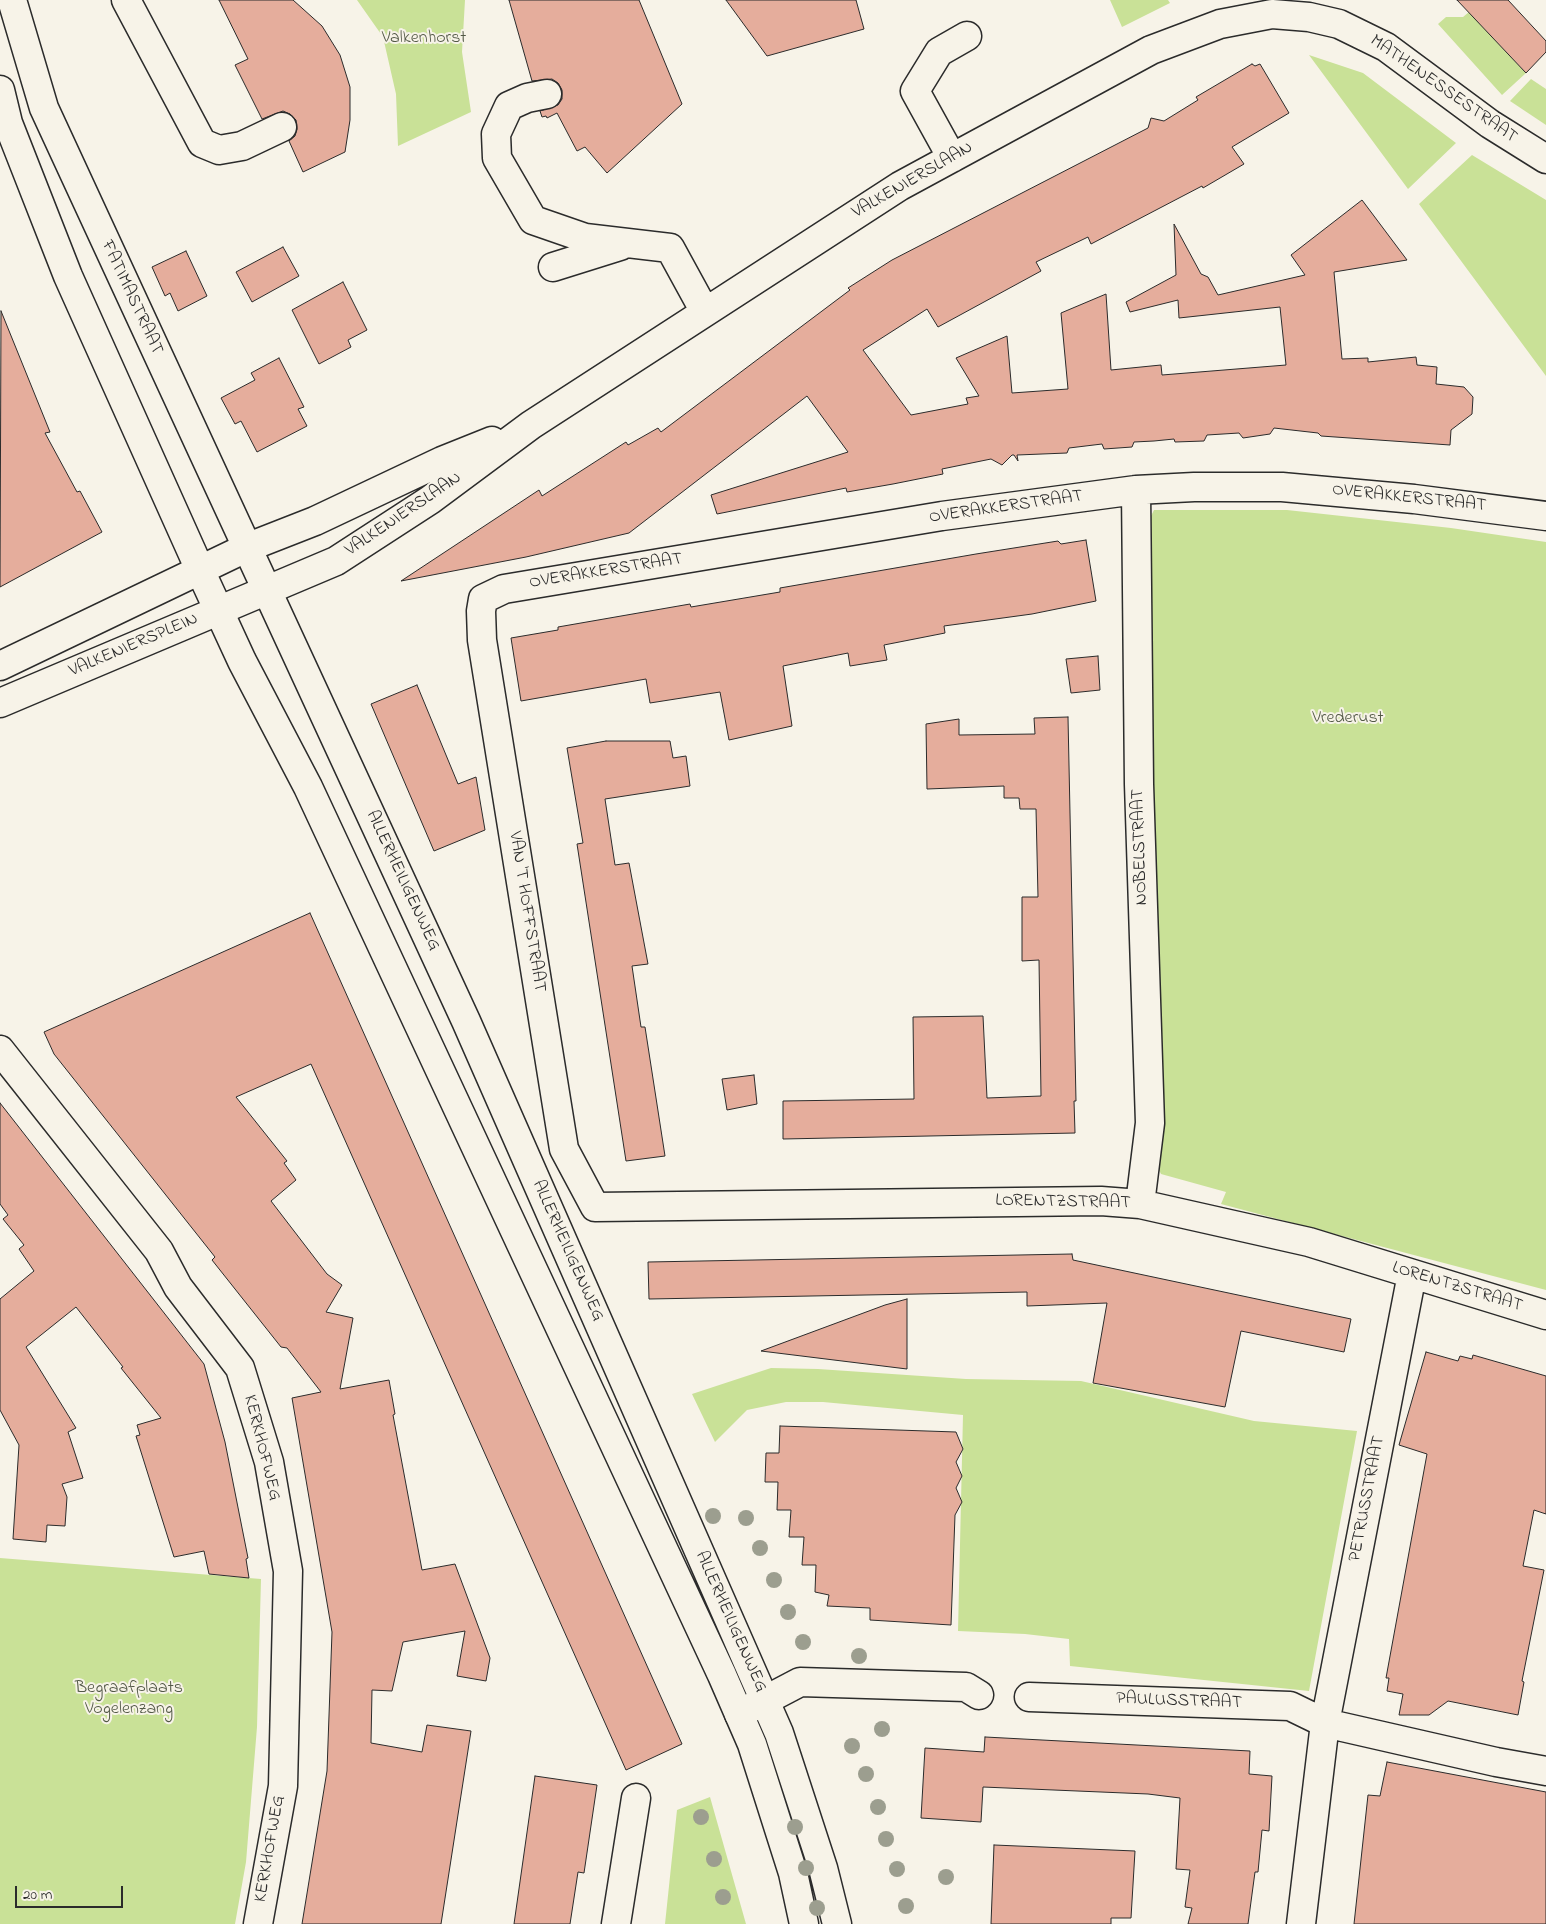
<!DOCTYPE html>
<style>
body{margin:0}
#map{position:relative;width:1546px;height:1924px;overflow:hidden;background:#f7f3e8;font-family:"Indie Flower",sans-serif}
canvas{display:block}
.scale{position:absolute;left:15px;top:1886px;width:108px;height:22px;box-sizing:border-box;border:2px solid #2b2b2b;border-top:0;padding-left:6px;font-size:15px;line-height:18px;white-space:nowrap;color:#2b2b2b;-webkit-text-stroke:4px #f7f3e8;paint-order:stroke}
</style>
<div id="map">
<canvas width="1546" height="1924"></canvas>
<div class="scale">20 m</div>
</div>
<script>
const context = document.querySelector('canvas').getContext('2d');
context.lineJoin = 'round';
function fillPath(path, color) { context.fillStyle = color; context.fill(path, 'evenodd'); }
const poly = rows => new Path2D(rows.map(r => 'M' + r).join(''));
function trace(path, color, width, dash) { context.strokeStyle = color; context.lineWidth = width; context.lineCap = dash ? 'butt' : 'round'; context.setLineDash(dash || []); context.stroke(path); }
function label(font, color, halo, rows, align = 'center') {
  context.font = font + ' "Indie Flower",sans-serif'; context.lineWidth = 4; context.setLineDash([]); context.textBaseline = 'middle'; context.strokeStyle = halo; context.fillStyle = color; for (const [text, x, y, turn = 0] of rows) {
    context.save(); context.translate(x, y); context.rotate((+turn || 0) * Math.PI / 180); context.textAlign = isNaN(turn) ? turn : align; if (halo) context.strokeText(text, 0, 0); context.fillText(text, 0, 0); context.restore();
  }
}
fillPath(poly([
 [357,0,465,0,462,52,471,112,398,146,396,94,383,37],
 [1110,0,1168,0,1170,3,1122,27],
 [1469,12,1526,73,1502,95,1438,24,1446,17,1463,17],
 [1309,55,1363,73,1456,143,1408,189],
 [1531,79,1546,89,1546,125,1510,101],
 [1472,155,1546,200,1546,376,1419,204],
 [1154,510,1287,510,1451,528,1546,542,1546,1290,1221,1204,1226,1192,1161,1174,1159,1170,1148,522],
 [771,1368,818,1369,966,1379,1081,1381,1254,1421,1357,1431,1309,1691,1070,1666,1069,1639,1025,1634,958,1631,963,1415,823,1402,786,1402,747,1410,715,1442,692,1394],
 [0,1558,261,1579,257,1727,246,1862,235,1924,0,1924],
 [710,1797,746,1924,665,1924,677,1810]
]), '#c9e197');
const building = poly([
 [219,0,293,0,322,26,340,55,350,87,350,120,345,152,303,172,289,141,295,136,297,129,296,120,290,114,283,111,262,119,235,65,248,59,219,0],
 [509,0,639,0,682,104,607,173,585,147,577,151,557,113,547,118,546,116,542,117,540,111,558,105,562,99,562,90,558,83,552,79,532,81,509,0],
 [726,0,856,0,864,29,767,56,726,0],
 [1457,0,1508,0,1546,41,1546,52,1526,73,1457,0],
 [1252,64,1255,66,1260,64,1289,113,1232,147,1244,164,1203,188,1202,186,1091,244,1088,237,1036,262,1041,271,938,327,927,309,863,350,911,415,968,404,966,398,979,396,956,358,1007,336,1012,393,1068,389,1061,313,1106,294,1111,370,1161,365,1162,375,1286,365,1280,307,1179,318,1178,300,1130,312,1126,302,1176,275,1174,224,1201,274,1208,277,1218,295,1305,275,1291,255,1362,200,1407,260,1334,272,1342,359,1368,358,1368,362,1416,357,1417,365,1437,367,1436,384,1464,387,1473,397,1472,414,1451,430,1450,445,1321,436,1318,433,1274,428,1270,434,1243,438,1239,433,1207,435,1204,441,1175,442,1174,439,1154,441,1134,442,1132,447,1104,449,1102,444,1069,448,1067,453,1017,455,1018,461,1014,455,1012,455,1002,465,991,459,942,469,943,474,893,484,847,492,846,488,717,514,711,495,848,452,807,396,629,533,526,557,401,581,539,490,542,496,626,442,628,445,658,428,661,432,850,290,848,288,892,260,1148,128,1151,118,1164,121,1198,100,1196,97,1252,64],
 [283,247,299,276,252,302,236,272,283,247],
 [186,251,207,296,178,311,170,293,165,296,152,267,186,251],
 [343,282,367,330,348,340,351,347,319,364,292,310,343,282],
 [1,311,50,432,45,433,77,492,80,491,102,532,0,587,1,311],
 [279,358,304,407,298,409,307,426,257,452,241,421,235,424,221,398,255,380,251,373,279,358],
 [1086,540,1096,601,1032,614,944,626,945,633,884,645,887,660,850,666,848,653,783,666,792,726,729,740,720,692,650,703,646,679,521,701,511,638,558,630,558,627,690,604,691,607,780,592,780,588,976,554,1058,541,1061,544,1086,540],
 [1098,656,1100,690,1071,693,1066,659,1098,656],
 [417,685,458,784,476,777,485,830,434,851,371,704,417,685],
 [1068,717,1076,1101,1074,1101,1075,1133,783,1139,783,1101,914,1099,913,1017,983,1016,987,1098,1041,1096,1039,960,1022,961,1022,897,1038,897,1036,809,1020,809,1019,798,1004,798,1004,786,927,789,926,724,959,719,959,735,1035,734,1034,718,1068,717],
 [606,741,670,741,673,758,686,756,690,786,605,799,615,865,629,863,648,964,632,966,641,1027,645,1027,665,1156,626,1161,577,844,583,843,567,748,606,741],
 [310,913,682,1744,626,1770,311,1064,236,1097,287,1161,284,1163,296,1180,271,1201,327,1274,342,1285,326,1312,353,1318,340,1389,389,1380,395,1414,393,1415,422,1570,455,1564,490,1658,486,1681,457,1676,465,1631,403,1642,392,1691,372,1690,371,1743,422,1752,427,1725,471,1731,441,1924,302,1924,327,1771,332,1632,292,1398,321,1392,287,1348,281,1347,212,1260,215,1257,54,1054,44,1032,310,913],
 [754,1075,757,1104,727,1110,722,1079,754,1075],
 [0,1103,204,1364,225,1442,248,1558,246,1559,249,1578,209,1574,204,1551,174,1557,136,1436,140,1435,137,1425,161,1418,121,1368,123,1367,76,1307,26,1347,76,1428,68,1432,83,1478,62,1484,67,1497,65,1526,47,1525,46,1542,13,1539,19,1445,0,1410,0,1299,34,1271,19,1249,24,1245,3,1219,8,1215,0,1204,0,1103],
 [1072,1254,1073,1260,1351,1319,1344,1352,1241,1331,1225,1407,1093,1383,1107,1303,1027,1306,1027,1292,649,1299,648,1262,1072,1254],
 [907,1299,907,1369,761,1351,885,1305,907,1299],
 [1426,1352,1458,1361,1460,1356,1472,1359,1473,1355,1546,1376,1546,1514,1534,1510,1523,1566,1544,1570,1522,1681,1524,1682,1518,1715,1448,1701,1429,1715,1399,1715,1403,1694,1387,1691,1389,1678,1386,1678,1427,1454,1399,1445,1426,1352],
 [780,1426,956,1432,963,1449,956,1462,962,1476,956,1488,962,1502,955,1515,951,1625,870,1620,870,1608,827,1606,829,1595,815,1592,816,1565,802,1565,804,1537,789,1537,791,1510,777,1510,778,1482,765,1482,766,1453,779,1453,780,1426],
 [985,1737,1250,1751,1249,1774,1272,1776,1269,1831,1262,1830,1258,1872,1255,1872,1248,1924,1188,1924,1192,1908,1185,1907,1190,1870,1176,1869,1180,1798,1148,1794,983,1787,981,1822,921,1818,925,1748,984,1752,985,1737],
 [1387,1762,1546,1792,1546,1924,1354,1924,1368,1795,1380,1796,1387,1762],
 [535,1776,597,1785,584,1873,578,1872,570,1924,514,1924,535,1776],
 [994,1845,1135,1851,1131,1918,1111,1918,1111,1924,991,1924,994,1845]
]);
fillPath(building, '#e5ad9c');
trace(building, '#2b2b2b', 1);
const minor = poly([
 [126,0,202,143,219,150,242,146,282,127],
 [547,94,527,98,509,106,496,134,497,158,533,220,585,238,670,248,705,312],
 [952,158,915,91,939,52,967,36],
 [553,267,620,246],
 [1136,490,1139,784,1150,1123,1140,1204],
 [1546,516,1414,499,1282,487,1194,487,1136,490,942,516,504,589,483,599,481,611,482,640,564,1149,595,1207,1101,1201,1140,1204,1309,1242,1546,1315],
 [0,666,246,548,315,521,442,461,492,441],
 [0,703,336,561,430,500,531,425,900,186,1151,50,1220,24,1272,14,1309,17,1339,24,1386,47,1490,124,1546,159],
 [0,1050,159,1251,178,1287,240,1368,269,1462,288,1571,283,1786,258,1924],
 [1029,1697,1290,1706,1325,1723,1496,1762,1546,1771],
 [739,1714,800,1682,966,1687,979,1695],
 [616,1924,636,1798],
 [1301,1924,1325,1723,1412,1274]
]);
const major = poly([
 [12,0,44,108,466,1021,779,1733,823,1868,837,1924],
 [0,90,8,123,68,276,200,570,242,661,308,787,722,1675,752,1744,793,1873,804,1924]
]);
trace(minor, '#2b2b2b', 31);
trace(major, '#2b2b2b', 31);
trace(minor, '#f7f3e8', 28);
trace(major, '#f7f3e8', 28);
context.fillStyle = '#9c9e8f';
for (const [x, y] of [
 [713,1516],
 [746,1518],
 [760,1548],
 [774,1580],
 [788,1612],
 [803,1642],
 [859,1656],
 [882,1729],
 [852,1746],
 [866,1774],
 [878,1807],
 [701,1817],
 [795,1827],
 [886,1839],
 [714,1859],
 [806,1868],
 [897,1869],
 [946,1877],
 [723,1897],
 [906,1906],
 [817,1908]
]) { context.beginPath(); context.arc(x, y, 8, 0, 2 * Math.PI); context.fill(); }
label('18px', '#525846', '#f7f3e8', [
 ["Valkenhorst",424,39],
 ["Vrederust",1348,719],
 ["Begraafplaats",129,1689],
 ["Vogelenzang",129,1710]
]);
label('18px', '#2b2b2b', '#f7f3e8', [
 ["MATHENESSESTRAAT",1443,90,35],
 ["VALKENIERSLAAN",913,181,-30],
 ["FATIMASTRAAT",131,298,65],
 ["OVERAKKERSTRAAT",1409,499,6],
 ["OVERAKKERSTRAAT",1006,508,-8],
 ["VALKENIERSLAAN",404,515,-34],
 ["OVERAKKERSTRAAT",606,572,-9],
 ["VALKENIERSPLEIN",134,646,-23],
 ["NOBELSTRAAT",1141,847,-92],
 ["ALLERHEILIGENWEG",402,881,65],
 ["VAN 'T HOFFSTRAAT",526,912,81],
 ["LORENTZSTRAAT",1063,1203,1],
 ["ALLERHEILIGENWEG",567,1251,66],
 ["LORENTZSTRAAT",1457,1288,17],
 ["KERKHOFWEG",261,1448,76],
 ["PETRUSSTRAAT",1368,1499,-79],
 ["ALLERHEILIGENWEG",730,1622,66],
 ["PAULUSSTRAAT",1179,1702,2],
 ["KERKHOFWEG",271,1849,-80]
]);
</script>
